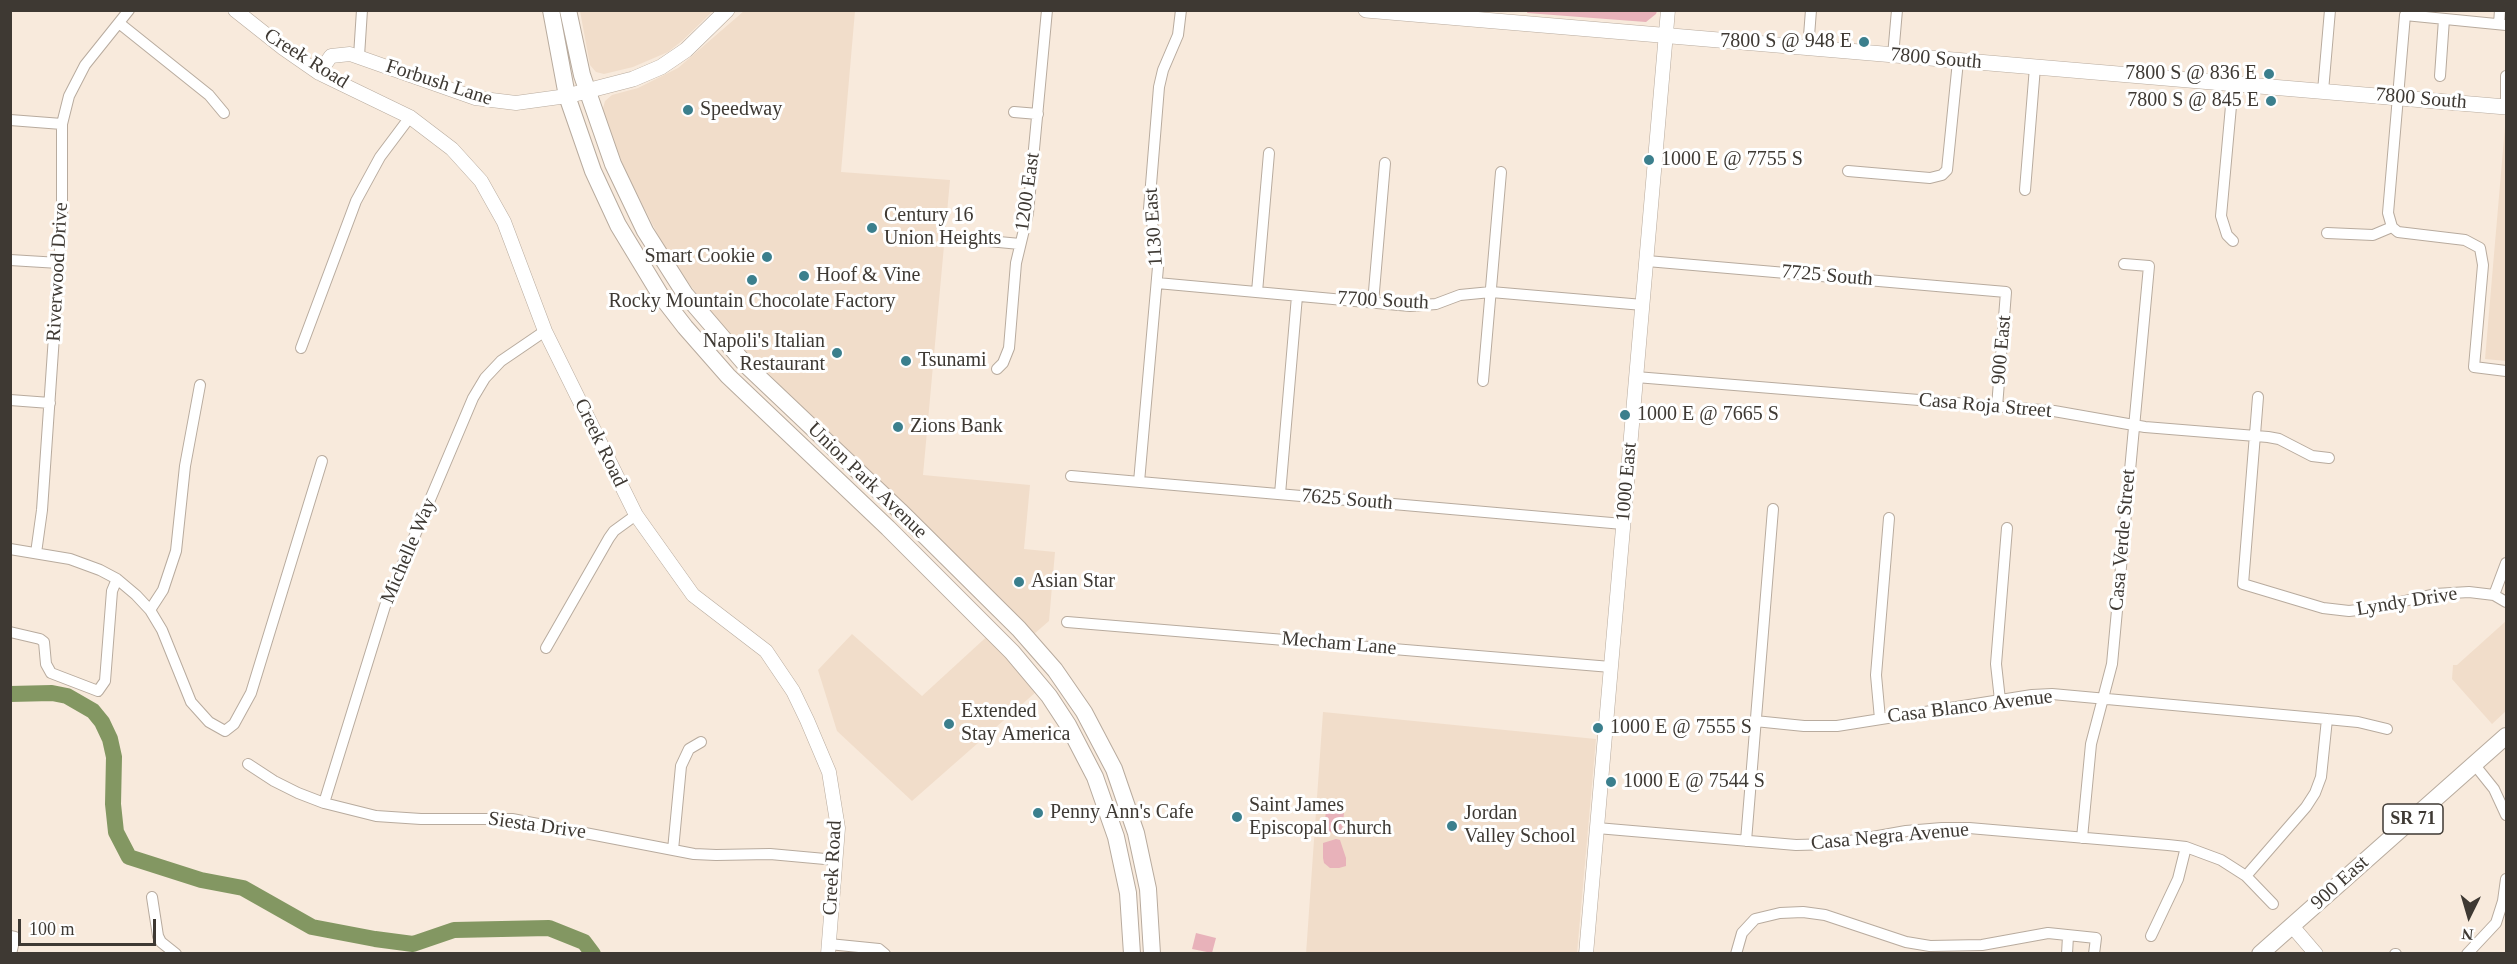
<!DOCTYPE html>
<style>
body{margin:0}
#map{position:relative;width:2517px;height:964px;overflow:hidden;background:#f8eadc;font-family:"Times New Roman",serif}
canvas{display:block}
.frame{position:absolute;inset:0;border:12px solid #3e3933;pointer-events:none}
.north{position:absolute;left:2439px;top:886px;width:60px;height:60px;-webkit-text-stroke:4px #fff;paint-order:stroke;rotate:185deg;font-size:16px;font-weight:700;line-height:24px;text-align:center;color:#3e3933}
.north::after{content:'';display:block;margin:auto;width:21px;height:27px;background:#3e3933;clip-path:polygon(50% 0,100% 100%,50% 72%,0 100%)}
.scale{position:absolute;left:18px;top:919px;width:138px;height:27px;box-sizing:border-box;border:3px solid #3e3933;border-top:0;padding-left:8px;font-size:18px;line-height:21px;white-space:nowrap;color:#3e3933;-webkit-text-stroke:4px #fff;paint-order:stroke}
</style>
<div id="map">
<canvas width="2517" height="964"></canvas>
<div class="frame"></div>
<div class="north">N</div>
<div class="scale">100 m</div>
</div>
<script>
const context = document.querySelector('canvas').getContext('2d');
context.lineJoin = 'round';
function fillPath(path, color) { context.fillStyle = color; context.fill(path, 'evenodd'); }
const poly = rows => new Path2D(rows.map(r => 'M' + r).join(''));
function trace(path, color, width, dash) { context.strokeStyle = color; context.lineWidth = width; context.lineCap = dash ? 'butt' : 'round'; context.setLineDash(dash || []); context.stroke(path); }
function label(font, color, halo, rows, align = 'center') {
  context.font = font + ' "Times New Roman",serif'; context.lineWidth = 6; context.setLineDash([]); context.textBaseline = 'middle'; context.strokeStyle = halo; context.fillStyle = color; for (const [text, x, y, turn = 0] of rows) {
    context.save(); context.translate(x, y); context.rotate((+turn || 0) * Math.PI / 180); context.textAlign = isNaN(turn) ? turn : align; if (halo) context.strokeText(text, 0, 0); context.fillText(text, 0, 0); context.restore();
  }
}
fillPath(poly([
 [580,11,580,10,713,11,682,41,668,52,633,67,604,74,596,72,590,65],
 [744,11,855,11,841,172,950,180,923,475,1030,485,1024,549,1055,552,1049,621,1034,634,733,339,702,302,665,249,626,172,602,112,605,101,612,95,638,88,678,68],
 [2506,115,2506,361,2485,359],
 [2506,621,2506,711,2492,724,2452,679,2453,665,2457,665],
 [994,630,1036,692,912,801,837,731,818,670,852,634,922,696],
 [1323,712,1596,739,1577,953,1306,954]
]), '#f1ddca');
fillPath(poly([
 [1528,10,1657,10,1657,11,1656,14,1646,22,1527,13],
 [1327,800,1345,802,1342,833,1324,831],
 [1336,839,1340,840,1346,858,1346,866,1339,868,1330,868,1324,863,1323,858,1323,843],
 [1196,933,1216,938,1212,953,1192,949]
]), '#e8b2ba');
trace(poly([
 [10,694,52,693,67,696,93,711,102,722,110,739,114,757,113,804,116,832,129,857,201,880,243,888,312,927,375,939,413,944,454,930,549,928,584,942,593,954]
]), '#839762', 16);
const minor = poly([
 [119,23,209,95,224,113],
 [2499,24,2500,10],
 [2506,25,2405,15,2388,213,2392,227,2398,232,2465,240,2480,248,2483,265,2474,367,2506,371],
 [1808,49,1811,10],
 [359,56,362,10],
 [1893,56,1897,10],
 [2440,76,2444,19],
 [2233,84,2221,216,2227,235,2233,241],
 [2323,91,2330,10],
 [2506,106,2506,76],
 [1014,112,1038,114],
 [10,120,62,124],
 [1848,171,1930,178,1942,175,1947,170,1958,61],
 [2025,190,2035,67],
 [2327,233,2373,235,2392,227],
 [967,239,1020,244],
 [10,260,59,263],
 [1647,261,2006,292,1997,407],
 [1157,283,1410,306,1436,304,1460,295,1491,292,1643,305],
 [1257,292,1269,153],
 [1373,303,1385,163],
 [301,348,356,201,380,157,410,117],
 [997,369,1003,363,1009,348,1016,263,1028,213,1047,10],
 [1636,377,2054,411,2145,427,2268,437,2279,439,2312,456,2329,458],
 [1483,381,1501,172],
 [2258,397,2243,584,2323,608,2349,611,2374,608,2435,594,2469,592,2494,595,2506,602],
 [10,400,50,403],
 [1071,476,1623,524],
 [1139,482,1158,267,1158,251,1149,209,1159,87,1163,70,1178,35,1181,10],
 [1280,494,1297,296],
 [10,549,70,559,100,570,117,579,136,595,150,610,162,630,191,702,209,722,225,731,234,724,251,693,322,461],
 [36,553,42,510,62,220,62,124,69,96,85,65,129,10],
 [2494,595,2506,563],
 [150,610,163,590,176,551,185,466,200,385],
 [1067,622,1611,667],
 [10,632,40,639,44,642,46,664,51,673,98,691,105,681,112,591,117,579],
 [546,648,609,538,614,531,636,515],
 [2000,700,1996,664,2007,528],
 [1880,719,1876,675,1889,518],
 [1755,721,1804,726,1837,726,2032,695,2052,694,2327,719,2358,722,2387,729],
 [248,764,274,781,298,793,324,803,376,816,421,819,512,819,694,854,716,855,770,854,836,860],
 [2474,764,2494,789,2506,815],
 [324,803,385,606,473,398,485,378,501,361,545,331],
 [1597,828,1796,845,1833,844,1906,831,1942,828,1969,828,2168,845,2186,847,2221,860,2246,876,2273,904],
 [2082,838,2091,744,2112,664,2149,266,2124,264],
 [1746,841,1773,509],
 [673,850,681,766,689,749,701,742],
 [2246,876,2306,807,2315,793,2321,777,2327,719],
 [152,897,158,936,161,942,176,954],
 [10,936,15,937,11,954],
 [2151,936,2178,879,2186,847],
 [829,944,879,949,885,954],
 [1736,954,1742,933,1755,919,1780,913,1803,912,1825,915,1906,942,1930,946,1982,945,2048,933,2096,938,2094,954],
 [2067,954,2068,936],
 [2395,954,2396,954],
 [2467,954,2496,923,2503,901,2506,879]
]);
const tertiary = poly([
 [235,10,283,48,319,73,410,117,452,149,481,181,504,222,545,331,636,515,693,595,766,651,793,691,807,720,829,772,838,828,828,954],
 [319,73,331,56,350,54,475,98,516,103,567,96],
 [2292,926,2316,954],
 [1586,954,1668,10]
]);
const secondary = poly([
 [1366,10,2506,107],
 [567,96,633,79,661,67,686,50,727,10]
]);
const primary = poly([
 [551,10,567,96,593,171,618,225,661,296,685,327,728,376,888,528,1012,652,1049,696,1068,725,1095,777,1116,837,1128,893,1132,954],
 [568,10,582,75,613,164,645,231,685,294,746,365,900,511,1019,629,1055,670,1084,712,1114,769,1136,833,1148,889,1152,954],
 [2260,954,2506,736]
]);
trace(minor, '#b8ab9e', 12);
trace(tertiary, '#b8ab9e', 15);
trace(secondary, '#b8ab9e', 16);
trace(primary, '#b8ab9e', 18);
trace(minor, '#fff', 10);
trace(tertiary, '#fff', 14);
trace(secondary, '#fff', 15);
trace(primary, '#fff', 16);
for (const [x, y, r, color] of [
 [1864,42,6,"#3b7f8d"],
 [2269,74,6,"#3b7f8d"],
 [2271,101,6,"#3b7f8d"],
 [688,110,6,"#3b7f8d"],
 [1649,160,6,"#3b7f8d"],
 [872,228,6,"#3b7f8d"],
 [767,257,6,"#3b7f8d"],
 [804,276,6,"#3b7f8d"],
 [752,280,6,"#3b7f8d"],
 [837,353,6,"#3b7f8d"],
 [906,361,6,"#3b7f8d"],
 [1625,415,6,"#3b7f8d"],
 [898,427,6,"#3b7f8d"],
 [1019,582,6,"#3b7f8d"],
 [949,724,6,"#3b7f8d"],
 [1598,728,6,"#3b7f8d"],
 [1611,782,6,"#3b7f8d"],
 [1038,813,6,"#3b7f8d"],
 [1237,817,6,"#3b7f8d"],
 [1452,826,6,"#3b7f8d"]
]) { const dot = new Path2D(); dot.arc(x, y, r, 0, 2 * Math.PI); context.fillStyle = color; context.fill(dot); trace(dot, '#fff', 2); }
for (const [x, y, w] of [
 [2413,819,60]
]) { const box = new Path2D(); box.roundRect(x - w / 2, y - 15, w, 30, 4.5); context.fillStyle = '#fff'; context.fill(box); trace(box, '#3e3933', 1.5); }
label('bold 18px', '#3e3933', null, [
 ["SR 71",2413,819]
]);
label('20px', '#3e3933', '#fff', [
 ["7800 S @ 948 E",1852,42,"right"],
 ["7800 S @ 836 E",2257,74,"right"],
 ["7800 S @ 845 E",2259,101,"right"],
 ["Speedway",700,110],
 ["1000 E @ 7755 S",1661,160],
 ["Century 16",884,216],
 ["Union Heights",884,239],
 ["Smart Cookie",755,257,"right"],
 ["Hoof & Vine",816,276],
 ["Rocky Mountain Chocolate Factory",752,302,"center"],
 ["Napoli's Italian",825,342,"right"],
 ["Restaurant",825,365,"right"],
 ["Tsunami",918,361],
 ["1000 E @ 7665 S",1637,415],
 ["Zions Bank",910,427],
 ["Asian Star",1031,582],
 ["Extended",961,712],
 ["Stay America",961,735],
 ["1000 E @ 7555 S",1610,728],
 ["1000 E @ 7544 S",1623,782],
 ["Saint James",1249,806],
 ["Episcopal Church",1249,829],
 ["Penny Ann's Cafe",1050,813],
 ["Jordan",1464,814],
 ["Valley School",1464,837]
], 'left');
label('20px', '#3e3933', '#fff', [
 ["Creek Road",306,59,32],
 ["7800 South",1936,59,5],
 ["Forbush Lane",439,83,18],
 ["7800 South",2421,99,5],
 ["1200 East",1028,192,-82],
 ["1130 East",1154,227,-94],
 ["Riverwood Drive",58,272,-87],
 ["7725 South",1827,276,5],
 ["7700 South",1383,301,3],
 ["900 East",2002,350,-85],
 ["Casa Roja Street",1985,406,5],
 ["Creek Road",600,443,64],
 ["Union Park Avenue",867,481,44],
 ["1000 East",1627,482,-85],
 ["7625 South",1347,500,5],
 ["Casa Verde Street",2123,540,-85],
 ["Michelle Way",409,551,-67],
 ["Lyndy Drive",2407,602,-9],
 ["Mecham Lane",1339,644,5],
 ["Casa Blanco Avenue",1970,707,-7],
 ["Siesta Drive",537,826,8],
 ["Casa Negra Avenue",1890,837,-5],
 ["Creek Road",833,868,-87],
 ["900 East",2340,883,-42]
]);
</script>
